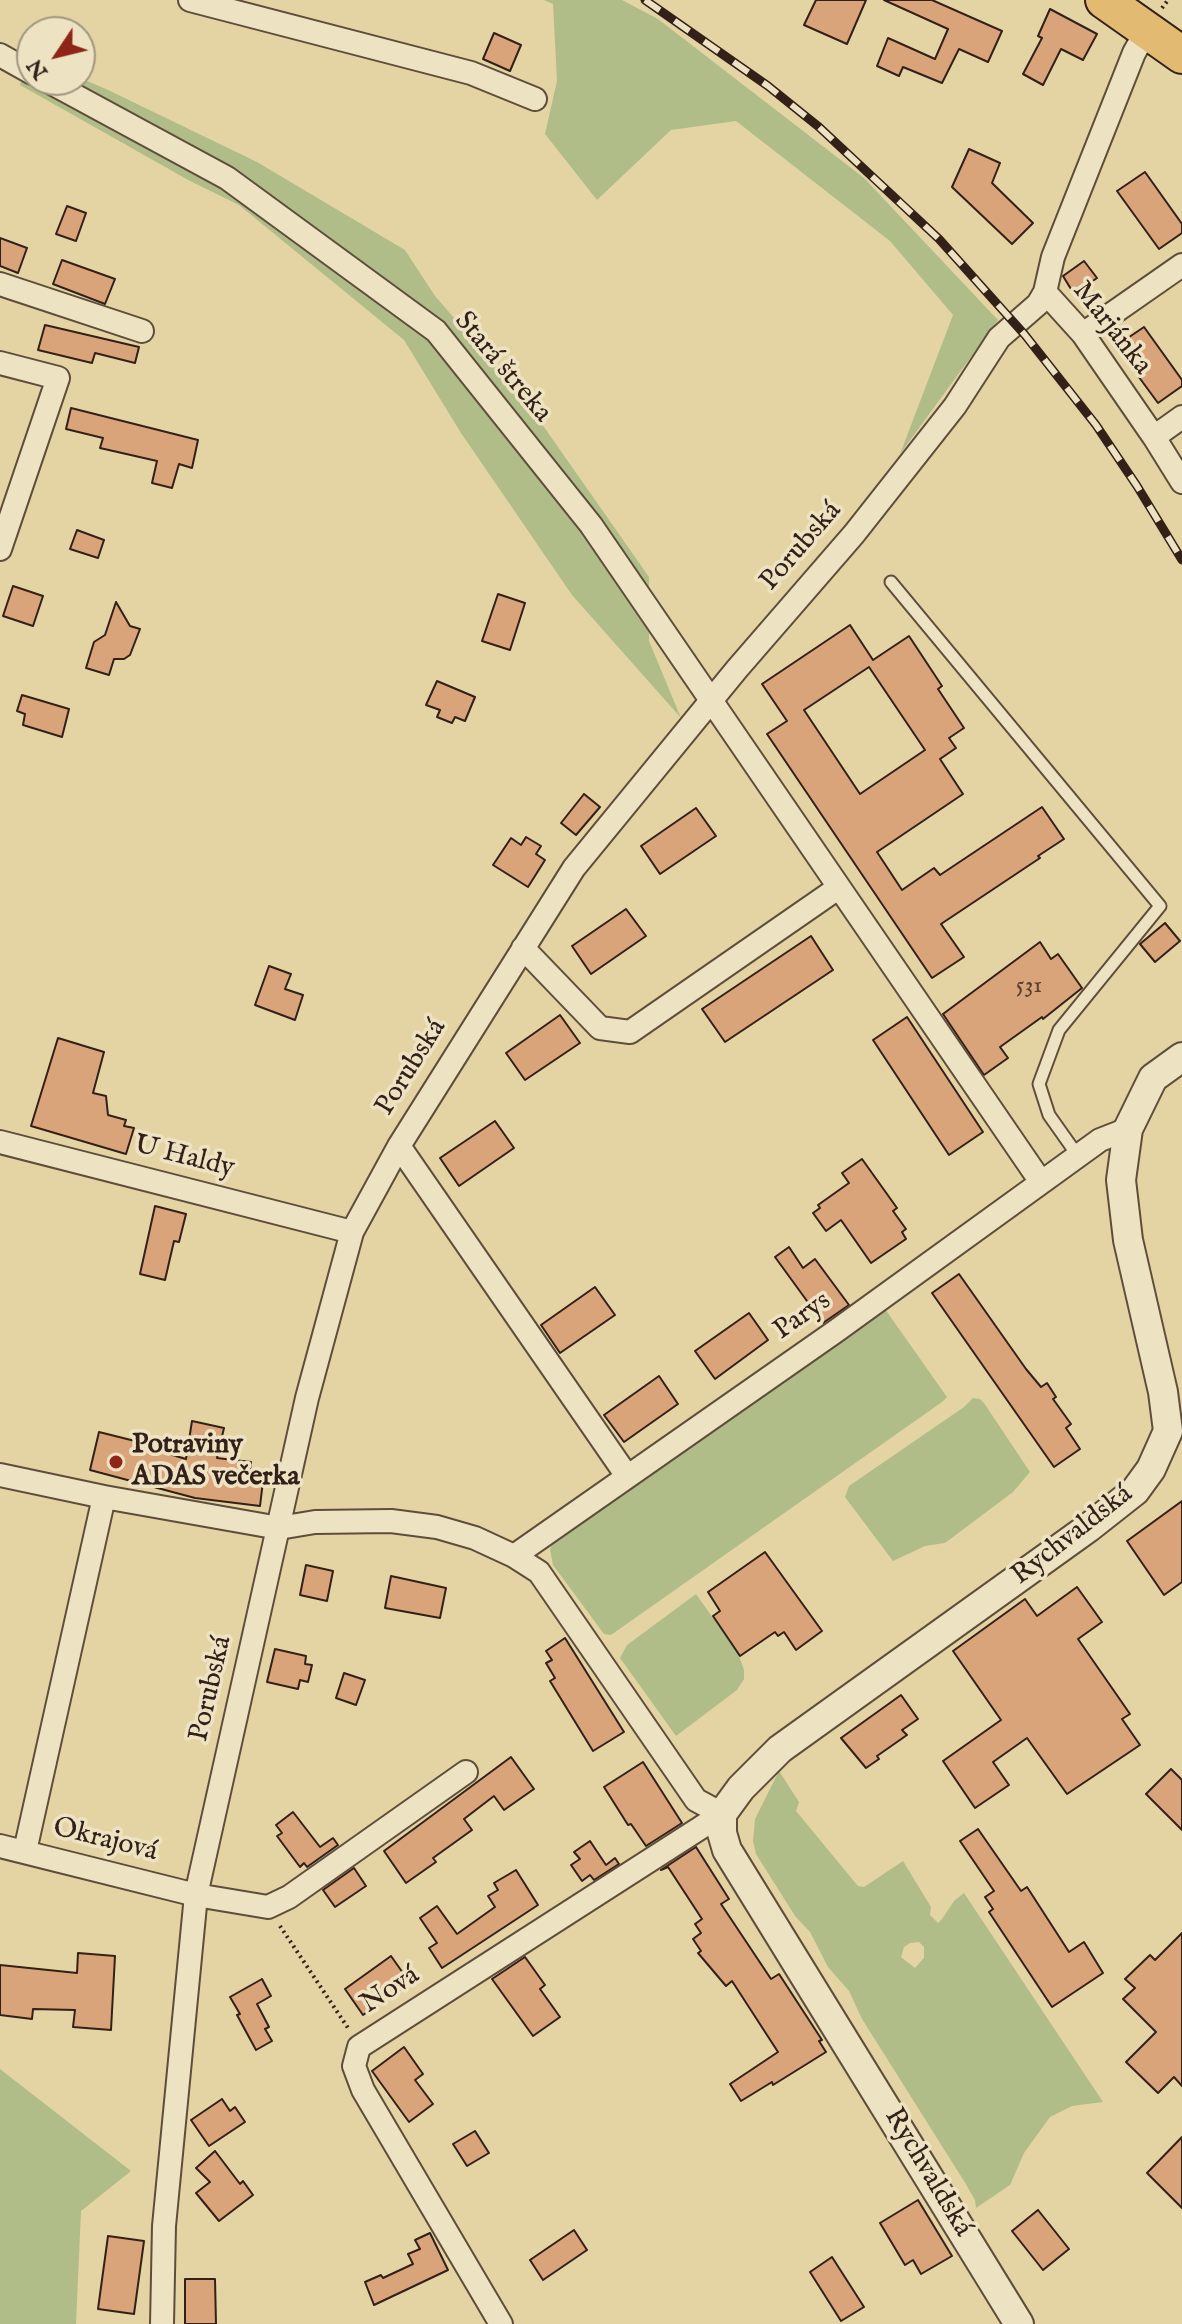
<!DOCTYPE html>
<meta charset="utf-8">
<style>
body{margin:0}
#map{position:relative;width:1182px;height:2324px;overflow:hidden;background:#e4d4a3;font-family:"IM FELL English",serif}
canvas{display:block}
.north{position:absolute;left:16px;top:16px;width:80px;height:80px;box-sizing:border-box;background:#ede3c3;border:2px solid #a3957f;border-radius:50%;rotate:235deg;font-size:22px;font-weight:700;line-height:32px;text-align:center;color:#332019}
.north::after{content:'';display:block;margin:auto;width:28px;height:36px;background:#8f2418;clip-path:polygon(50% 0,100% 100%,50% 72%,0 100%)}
</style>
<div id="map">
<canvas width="1182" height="2324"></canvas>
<div class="north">N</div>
</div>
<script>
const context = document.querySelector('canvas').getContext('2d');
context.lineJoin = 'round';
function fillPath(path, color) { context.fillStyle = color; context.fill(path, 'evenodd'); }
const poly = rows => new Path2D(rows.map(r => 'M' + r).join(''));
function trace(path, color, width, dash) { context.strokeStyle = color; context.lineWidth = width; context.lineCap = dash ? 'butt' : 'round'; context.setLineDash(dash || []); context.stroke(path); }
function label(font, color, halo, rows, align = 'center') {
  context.font = font + ' "IM FELL English",serif'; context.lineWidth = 7; context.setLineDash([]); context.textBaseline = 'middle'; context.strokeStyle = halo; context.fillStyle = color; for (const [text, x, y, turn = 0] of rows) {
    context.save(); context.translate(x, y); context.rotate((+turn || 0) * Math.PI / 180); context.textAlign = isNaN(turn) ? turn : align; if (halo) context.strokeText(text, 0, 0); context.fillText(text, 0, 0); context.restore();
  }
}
fillPath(poly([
 [544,0,622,0,658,19,864,178,998,320,900,454,953,315,890,241,736,121,671,130,597,200,545,134,557,81,553,4],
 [29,55,32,56,32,80,80,80,80,78,106,89,257,162,405,250,435,296,523,397,649,577,649,641,681,718,572,595,461,433,404,340,239,205,190,181,20,85],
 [885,1309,947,1397,942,1402,611,1635,604,1634,553,1565,550,1549,555,1538],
 [973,1398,980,1399,984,1403,1030,1472,1013,1492,945,1543,925,1546,893,1561,845,1497,849,1486,964,1407],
 [696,1594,738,1653,744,1670,744,1679,737,1690,676,1736,620,1658,627,1645],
 [779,1771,799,1802,796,1811,858,1886,864,1887,903,1861,931,1907,930,1915,938,1923,942,1919,954,1901,964,1893,1103,2102,1072,2106,1050,2117,1024,2153,1010,2185,976,2208,975,2200,964,2181,862,2019,849,1991,828,1967,810,1932,795,1916,756,1854,753,1841,755,1819],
 [919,1942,924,1947,924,1958,915,1968,901,1957,904,1947,910,1943],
 [0,2069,131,2171,81,2211,76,2324,0,2324]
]), '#b0bd88');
const building = poly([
 [816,0,866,0,847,44,804,25,816,0],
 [884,0,932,0,1002,31,988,62,959,49,942,83,903,67,899,76,877,66,888,38,935,59,948,29,884,0],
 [1050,9,1097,34,1083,60,1061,49,1043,85,1023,74,1042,38,1038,36,1050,9],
 [494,33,521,45,510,71,483,59,494,33],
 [969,149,1000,163,992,183,1033,223,1012,244,952,187,969,149],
 [1145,172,1182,224,1182,233,1159,249,1117,191,1145,172],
 [67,206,86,213,76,241,56,234,67,206],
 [0,238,27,248,18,273,0,266,0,238],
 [62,260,115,279,105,304,53,284,62,260],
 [1084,261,1097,278,1074,294,1063,276,1084,261],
 [45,325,139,347,135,363,95,353,92,363,38,350,45,325],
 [1144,327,1182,380,1182,386,1158,403,1116,346,1144,327],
 [71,408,198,440,192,468,179,464,172,488,152,483,157,461,100,448,103,438,66,429,71,408],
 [77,530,104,540,98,558,70,549,77,530],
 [13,586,43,596,33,626,3,616,13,586],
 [498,594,525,603,510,650,482,641,498,594],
 [116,602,130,626,140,629,130,655,124,659,114,659,109,675,86,668,94,642,105,635,116,602],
 [850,625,873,660,909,636,942,686,938,689,964,728,949,738,956,748,940,759,963,794,877,852,902,890,934,868,940,875,1042,807,1064,839,1038,856,1040,858,941,924,964,957,932,978,767,734,787,721,762,684,850,625],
 [869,667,925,750,860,794,804,710,869,667],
 [437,681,475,697,465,721,455,717,452,723,437,717,440,710,426,705,437,681],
 [22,695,69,709,62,737,23,725,25,714,17,711,22,695],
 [584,794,600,807,576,835,561,823,584,794],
 [696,808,716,836,660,874,641,846,696,808],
 [526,837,541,846,536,854,545,860,528,887,493,865,511,838,521,845,526,837],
 [626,909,646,936,591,974,572,946,626,909],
 [1165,923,1180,941,1155,962,1140,944,1165,923],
 [811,936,833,970,725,1042,702,1009,811,936],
 [1040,942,1051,959,1058,954,1082,988,1043,1019,1042,1017,1000,1047,1008,1058,984,1075,943,1014,1040,942],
 [269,966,291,974,285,989,303,995,295,1020,255,1005,269,966],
 [560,1015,580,1043,525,1080,506,1053,560,1015],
 [907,1017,983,1132,949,1155,873,1040,907,1017],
 [58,1038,104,1052,93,1093,106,1096,108,1115,126,1120,124,1126,134,1128,126,1154,31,1126,58,1038],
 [495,1121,514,1148,459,1186,440,1158,495,1121],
 [862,1159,897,1208,893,1211,906,1229,902,1232,906,1239,871,1263,841,1220,826,1231,813,1213,820,1208,818,1205,849,1183,842,1173,862,1159],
 [155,1206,186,1214,179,1242,174,1241,165,1280,140,1274,155,1206],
 [789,1247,803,1268,815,1259,849,1305,823,1323,775,1257,789,1247],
 [959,1274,1026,1369,1041,1387,1047,1383,1056,1397,1053,1399,1071,1424,1066,1428,1080,1449,1054,1467,932,1293,959,1274],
 [595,1287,615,1315,560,1353,541,1325,595,1287],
 [749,1313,768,1340,715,1379,695,1351,749,1313],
 [659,1376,678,1404,624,1442,604,1415,659,1376],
 [192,1421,224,1428,217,1458,251,1462,250,1471,264,1473,260,1506,195,1498,90,1470,99,1432,135,1441,135,1444,186,1459,192,1421],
 [1182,1501,1182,1582,1164,1595,1127,1541,1182,1501],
 [765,1552,822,1631,796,1650,784,1632,778,1636,775,1632,740,1656,713,1616,720,1611,708,1592,765,1552],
 [306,1565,333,1571,327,1601,300,1595,306,1565],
 [391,1576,446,1588,440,1618,385,1608,391,1576],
 [1077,1587,1102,1622,1078,1639,1130,1714,1122,1719,1140,1745,1067,1794,1027,1738,993,1762,1009,1785,975,1808,943,1761,1001,1720,953,1651,1025,1599,1037,1616,1077,1587],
 [565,1638,624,1732,593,1751,550,1681,555,1678,546,1663,552,1660,546,1651,565,1638],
 [275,1649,306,1656,305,1664,312,1665,308,1682,300,1680,298,1689,267,1682,275,1649],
 [344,1673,365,1680,356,1705,336,1698,344,1673],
 [901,1695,918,1719,902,1730,907,1735,877,1756,879,1759,866,1768,841,1738,901,1695],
 [511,1757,534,1789,504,1810,494,1796,464,1819,472,1830,433,1858,436,1862,406,1883,384,1851,511,1757],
 [643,1762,682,1823,646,1846,631,1824,628,1825,604,1787,643,1762],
 [1171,1769,1182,1780,1182,1830,1146,1794,1171,1769],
 [293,1812,320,1847,333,1838,338,1845,307,1867,304,1863,300,1867,277,1836,282,1833,276,1825,293,1812],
 [978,1829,1021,1891,1027,1887,1069,1952,1084,1942,1103,1973,1052,2007,989,1912,993,1909,985,1897,994,1891,960,1841,978,1829],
 [590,1841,606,1865,615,1858,619,1864,594,1880,590,1875,582,1881,571,1865,580,1859,574,1852,590,1841],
 [696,1847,729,1899,721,1904,771,1979,779,1974,822,2040,819,2041,826,2052,773,2085,772,2082,741,2101,730,2084,778,2052,732,1981,726,1986,698,1953,701,1951,693,1939,701,1933,695,1924,702,1919,668,1867,661,1870,696,1847],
 [354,1868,366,1886,335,1907,323,1890,354,1868],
 [516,1870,538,1905,442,1968,429,1948,437,1943,420,1918,437,1906,457,1934,495,1907,488,1896,498,1890,494,1883,516,1870],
 [1182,1933,1182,2086,1174,2077,1158,2093,1126,2062,1156,2032,1123,1999,1135,1988,1125,1979,1150,1955,1155,1960,1182,1933],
 [78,1953,115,1956,111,2030,73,2027,75,2010,33,2009,32,2019,0,2015,0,1965,77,1973,78,1953],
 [391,1956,410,1983,363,2015,345,1989,391,1956],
 [525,1957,545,1985,540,1989,560,2017,533,2036,492,1979,525,1957],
 [262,1979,271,1996,257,2004,269,2027,265,2029,272,2041,256,2050,237,2015,240,2014,230,1997,262,1979],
 [404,2047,423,2074,415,2080,433,2104,409,2122,372,2071,404,2047],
 [222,2099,230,2111,235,2107,245,2122,209,2146,191,2120,222,2099],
 [475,2131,489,2153,467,2166,453,2144,475,2131],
 [1182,2137,1182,2208,1147,2173,1182,2137],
 [215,2151,240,2184,243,2181,253,2195,219,2221,196,2193,210,2182,196,2168,215,2151],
 [918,2200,952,2256,921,2274,913,2260,905,2265,880,2223,918,2200],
 [1038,2210,1069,2249,1043,2270,1012,2231,1038,2210],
 [574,2230,587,2250,543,2280,530,2260,574,2230],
 [430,2233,448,2270,374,2305,365,2282,381,2275,383,2278,413,2264,408,2254,420,2249,415,2240,430,2233],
 [108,2236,144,2241,134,2314,98,2309,108,2236],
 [832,2257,864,2307,841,2321,810,2272,832,2257],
 [185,2279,215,2279,216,2324,185,2324,185,2279]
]);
fillPath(building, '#daa47b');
trace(building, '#332019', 2);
const service = poly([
 [891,582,1160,906,1059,1030,1039,1084,1049,1115,1078,1156]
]);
const minor = poly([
 [190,0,471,73,535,99],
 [0,55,32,73],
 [46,80,227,178,436,331,591,525,1041,1182],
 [0,284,142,331],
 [1045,292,1083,334,1154,437,1182,482],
 [1083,334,1182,265],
 [0,363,58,378,0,549],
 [1154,437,1182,417],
 [523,948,600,1028,630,1032,838,888],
 [0,1142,352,1232],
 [399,1146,627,1476],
 [0,1475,104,1497,279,1528,315,1522,391,1521,437,1527,475,1538,514,1556,539,1572,696,1800,722,1814,359,2047,354,2066,363,2090,501,2324],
 [514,1556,836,1331,1100,1140,1128,1129],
 [0,1846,196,1895,268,1907,289,1897,466,1772],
 [25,1851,104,1497],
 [162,2324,164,2226,196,1895,307,1398,352,1232,399,1146,574,868,737,669,854,534,955,406,999,338,1038,304,1045,292,1053,257,1134,53,1147,30]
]);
const tertiary = poly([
 [1019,2324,727,1850,722,1833,722,1814,741,1788,780,1749,1088,1528,1135,1491,1151,1469,1168,1431,1163,1392,1128,1240,1121,1180,1128,1129,1153,1078,1182,1057]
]);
const primary = poly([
 [1104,0,1182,55]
]);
trace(service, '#5f4d3c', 15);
trace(minor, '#5f4d3c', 26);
trace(tertiary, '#5f4d3c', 32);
trace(primary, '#332019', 40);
trace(poly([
 [1162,8,1168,0],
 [280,1926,348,2028]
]), '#332019', 4, [2, 4]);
trace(service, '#ede3c3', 11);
trace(minor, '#ede3c3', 22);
trace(tertiary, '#ede3c3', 28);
trace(primary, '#e2ba72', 36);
const rail = poly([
 [645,0,768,86,819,127,939,239,1025,335,1096,425,1137,486,1182,560]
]);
trace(rail, '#332019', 9);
trace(rail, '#ede3c3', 6, [18]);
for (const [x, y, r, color] of [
 [116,1462,8,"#8f2418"]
]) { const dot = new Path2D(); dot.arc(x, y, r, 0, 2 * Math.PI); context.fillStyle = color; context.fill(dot); trace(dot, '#ede3c3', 3); }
label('24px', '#5d4132', null, [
 ["531",1029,987]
]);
label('28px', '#332019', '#ede3c3', [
 ["Marjánka",1111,329,52],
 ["Stará štreka",502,368,50],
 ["Porubská",802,547,-49],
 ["Porubská",412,1068,-58],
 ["U Haldy",184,1158,14],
 ["Parys",803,1317,-35],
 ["Rychvaldská",1073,1536,-38],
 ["Porubská",212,1689,-77],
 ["Okrajová",105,1841,14],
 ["Nová",391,1991,-33],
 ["Rychvaldská",927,2173,59]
]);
label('bold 28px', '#332019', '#ede3c3', [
 ["Potraviny",132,1446],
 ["ADAS večerka",132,1478]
], 'left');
</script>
